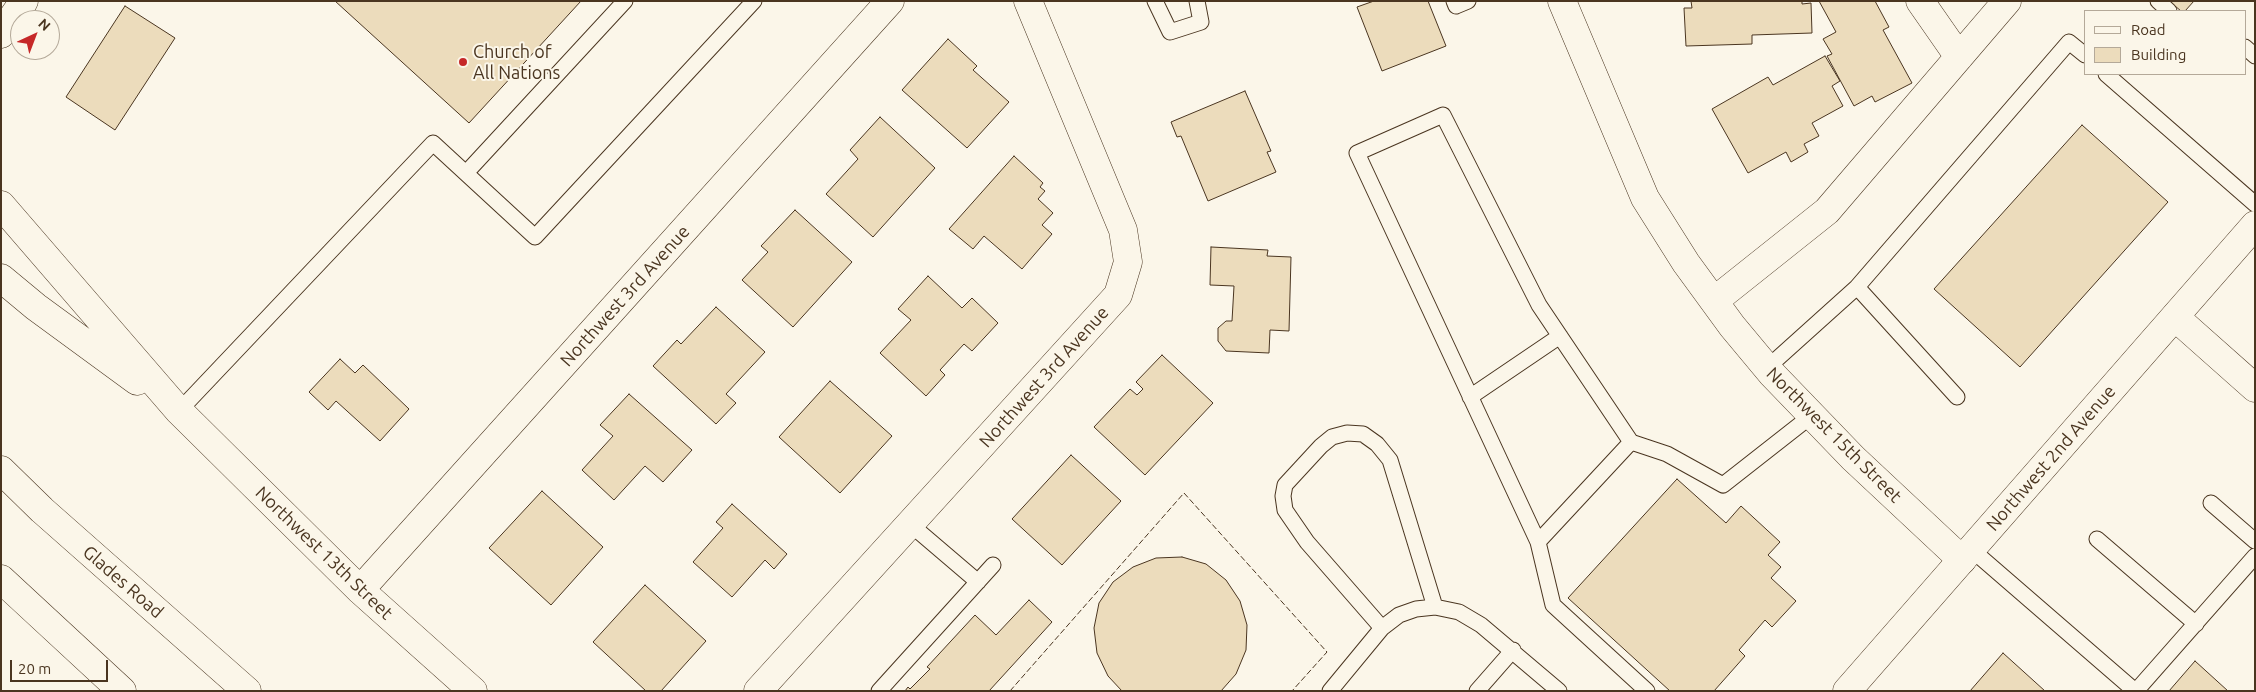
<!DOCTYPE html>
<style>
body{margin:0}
#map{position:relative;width:2256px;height:692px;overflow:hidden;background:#fbf6e9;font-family:Ubuntu,sans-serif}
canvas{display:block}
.frame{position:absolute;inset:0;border:2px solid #4a3520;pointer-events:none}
.legend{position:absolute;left:2084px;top:10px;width:162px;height:65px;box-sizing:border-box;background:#fbf6e9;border:1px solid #b4a999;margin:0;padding:6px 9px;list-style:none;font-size:15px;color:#4a3520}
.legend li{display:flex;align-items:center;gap:10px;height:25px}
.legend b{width:25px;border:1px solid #b4a999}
.north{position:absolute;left:10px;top:10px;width:50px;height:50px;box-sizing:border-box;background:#fbf6e9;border:1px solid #b4a999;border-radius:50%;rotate:43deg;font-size:14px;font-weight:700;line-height:20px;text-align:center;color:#4a3520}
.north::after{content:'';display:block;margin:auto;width:18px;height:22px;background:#c62828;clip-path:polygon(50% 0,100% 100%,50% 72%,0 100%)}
.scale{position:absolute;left:10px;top:660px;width:98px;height:22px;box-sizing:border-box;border:2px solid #4a3520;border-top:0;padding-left:6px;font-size:15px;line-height:18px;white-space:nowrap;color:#4a3520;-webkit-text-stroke:4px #fbf6e9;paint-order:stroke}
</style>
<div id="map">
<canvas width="2256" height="692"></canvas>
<div class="frame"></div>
<ul class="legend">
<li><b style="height:6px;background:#fbf6e9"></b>Road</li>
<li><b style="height:14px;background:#ecdcbc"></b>Building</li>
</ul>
<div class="north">N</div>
<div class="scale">20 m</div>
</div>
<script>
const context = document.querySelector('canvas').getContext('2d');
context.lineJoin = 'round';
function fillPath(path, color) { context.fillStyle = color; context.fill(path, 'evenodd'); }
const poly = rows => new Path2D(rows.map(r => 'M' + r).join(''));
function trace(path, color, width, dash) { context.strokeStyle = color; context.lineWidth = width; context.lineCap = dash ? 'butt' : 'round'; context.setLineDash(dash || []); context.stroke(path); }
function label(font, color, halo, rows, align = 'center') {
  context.font = font + ' Ubuntu,sans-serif'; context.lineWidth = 4; context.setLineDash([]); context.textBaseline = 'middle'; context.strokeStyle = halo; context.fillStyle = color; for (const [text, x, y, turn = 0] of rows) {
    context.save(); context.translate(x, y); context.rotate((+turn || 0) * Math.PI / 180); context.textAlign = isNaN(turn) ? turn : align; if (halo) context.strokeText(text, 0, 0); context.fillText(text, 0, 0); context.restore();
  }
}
const building = poly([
 [335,1,581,1,469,123,335,1],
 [1374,1,1428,1,1446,46,1382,71,1357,7,1374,1],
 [1691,1,1802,1,1802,4,1811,3,1812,33,1752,35,1752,44,1686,46,1684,8,1692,8,1691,1],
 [1819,1,1875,1,1889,27,1883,30,1912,83,1875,102,1872,96,1854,106,1827,56,1832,54,1823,39,1836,32,1819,1],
 [2169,1,2194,1,2185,11,2181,11,2169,1],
 [125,6,175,38,115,130,66,97,125,6],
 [948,39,977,66,973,70,1009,102,967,148,902,90,948,39],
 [1825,56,1840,81,1832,86,1843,106,1812,123,1819,136,1804,144,1808,152,1791,162,1786,152,1748,173,1712,109,1768,77,1773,85,1825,56],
 [1245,91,1271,151,1267,152,1276,172,1208,201,1181,136,1177,137,1171,122,1245,91],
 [880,117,935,168,873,237,826,194,858,159,850,150,880,117],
 [2082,125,2168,202,2020,367,1934,289,2082,125],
 [1014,156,1043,183,1040,187,1045,191,1038,199,1053,213,1042,225,1052,234,1022,269,984,236,973,249,949,229,1014,156],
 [795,210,852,262,793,327,742,280,768,252,761,246,795,210],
 [1211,247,1268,250,1267,256,1291,257,1289,331,1270,330,1269,353,1226,351,1218,341,1218,328,1226,321,1232,321,1234,286,1210,285,1211,247],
 [928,276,962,308,972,298,998,323,972,351,964,344,940,370,945,375,926,396,880,353,911,320,898,309,928,276],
 [716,307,765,352,726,394,736,403,716,424,653,366,677,340,681,344,716,307],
 [1162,355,1213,403,1145,475,1094,427,1130,389,1137,395,1143,389,1136,382,1162,355],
 [340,359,355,373,363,365,409,409,380,441,336,401,328,410,309,392,340,359],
 [830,381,892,436,840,493,779,437,830,381],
 [629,394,692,450,663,482,645,466,614,500,582,470,613,436,600,425,629,394],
 [1071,455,1121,501,1062,565,1012,519,1071,455],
 [1677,479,1726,523,1741,506,1780,542,1768,555,1781,567,1771,578,1796,601,1772,627,1765,620,1739,650,1745,656,1714,691,1670,691,1568,598,1677,479],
 [542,491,603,547,551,605,489,548,542,491],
 [732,504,787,554,774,569,765,560,732,597,693,562,723,528,716,522,732,504],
 [1182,557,1206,564,1226,580,1240,601,1247,625,1246,650,1236,674,1221,691,1122,691,1108,676,1097,653,1094,628,1099,603,1113,582,1133,567,1156,558,1182,557],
 [645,585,706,641,661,691,646,691,593,642,645,585],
 [1029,600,1052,622,989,691,905,691,908,687,910,689,930,669,927,667,975,615,996,635,1029,600],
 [2003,653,2045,691,1970,691,2003,653],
 [2195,661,2228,691,2169,691,2195,661]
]);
fillPath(building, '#ecdcbc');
trace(building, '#4a3520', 1);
const lane = poly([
 [1155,1,1170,32,1201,22,1197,1],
 [1454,1,1456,6,1468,1],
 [2158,1,2169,11],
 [2245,47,2255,56],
 [2106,74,2255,204],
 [466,173,625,1],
 [1767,368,1857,287],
 [1470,397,1560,336],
 [1957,397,1857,287,2069,42,2085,55],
 [179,411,433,143,535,237,754,1],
 [1631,442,1538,542,1357,153,1443,115,1539,305,1631,442,1667,454,1723,485,1811,416],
 [2211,503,2255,541],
 [910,524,978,582],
 [2097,539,2196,624],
 [1538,542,1553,605,1647,691],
 [1971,549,2135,691],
 [1382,628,1307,542,1285,510,1283,496,1285,485,1321,446,1332,437,1347,433,1363,434,1377,444,1390,460,1435,607],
 [879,691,993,565],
 [1330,691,1382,628,1399,615,1416,609,1435,607,1459,612,1481,625,1559,691],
 [1477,691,1513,650],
 [2136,691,2255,556]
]);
const street = poly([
 [1562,1,1645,198,1686,263,1732,326,1772,374,1853,458,1962,560],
 [1920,1,1959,57],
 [1,205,179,411,360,590,473,691],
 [1,278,36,307,137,381],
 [1714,301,1827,211,2007,1],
 [2175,317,2255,388],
 [360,590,890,1],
 [758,691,1118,295,1128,262,1123,230,1028,1]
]);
const secondary = poly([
 [1,34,24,1],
 [1847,691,2255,225]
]);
const primary = poly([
 [1,470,42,510,247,691],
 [1,579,122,691]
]);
trace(lane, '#4a3520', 17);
trace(street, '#4a3520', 29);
trace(secondary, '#4a3520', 29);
trace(primary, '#4a3520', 29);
trace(lane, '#fbf6e9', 15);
trace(street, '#fbf6e9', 28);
trace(secondary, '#fbf6e9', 28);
trace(primary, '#fbf6e9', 28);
trace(poly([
 [1010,691,1184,493,1327,652,1292,691]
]), '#4a3520', 1, [6, 2.5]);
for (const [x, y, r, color] of [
 [463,62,5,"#c62828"]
]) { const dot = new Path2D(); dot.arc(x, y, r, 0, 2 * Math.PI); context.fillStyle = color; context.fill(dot); trace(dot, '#fbf6e9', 2); }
label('18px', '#4a3520', '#fbf6e9', [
 ["Church of",473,52],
 ["All Nations",473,73]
], 'left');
label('18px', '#4a3520', '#fbf6e9', [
 ["Northwest 3rd Avenue",625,296,-48],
 ["Northwest 3rd Avenue",1044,377,-48],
 ["Northwest 15th Street",1834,435,45],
 ["Northwest 2nd Avenue",2051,458,-49],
 ["Northwest 13th Street",324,553,44],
 ["Glades Road",123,582,41]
]);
</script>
